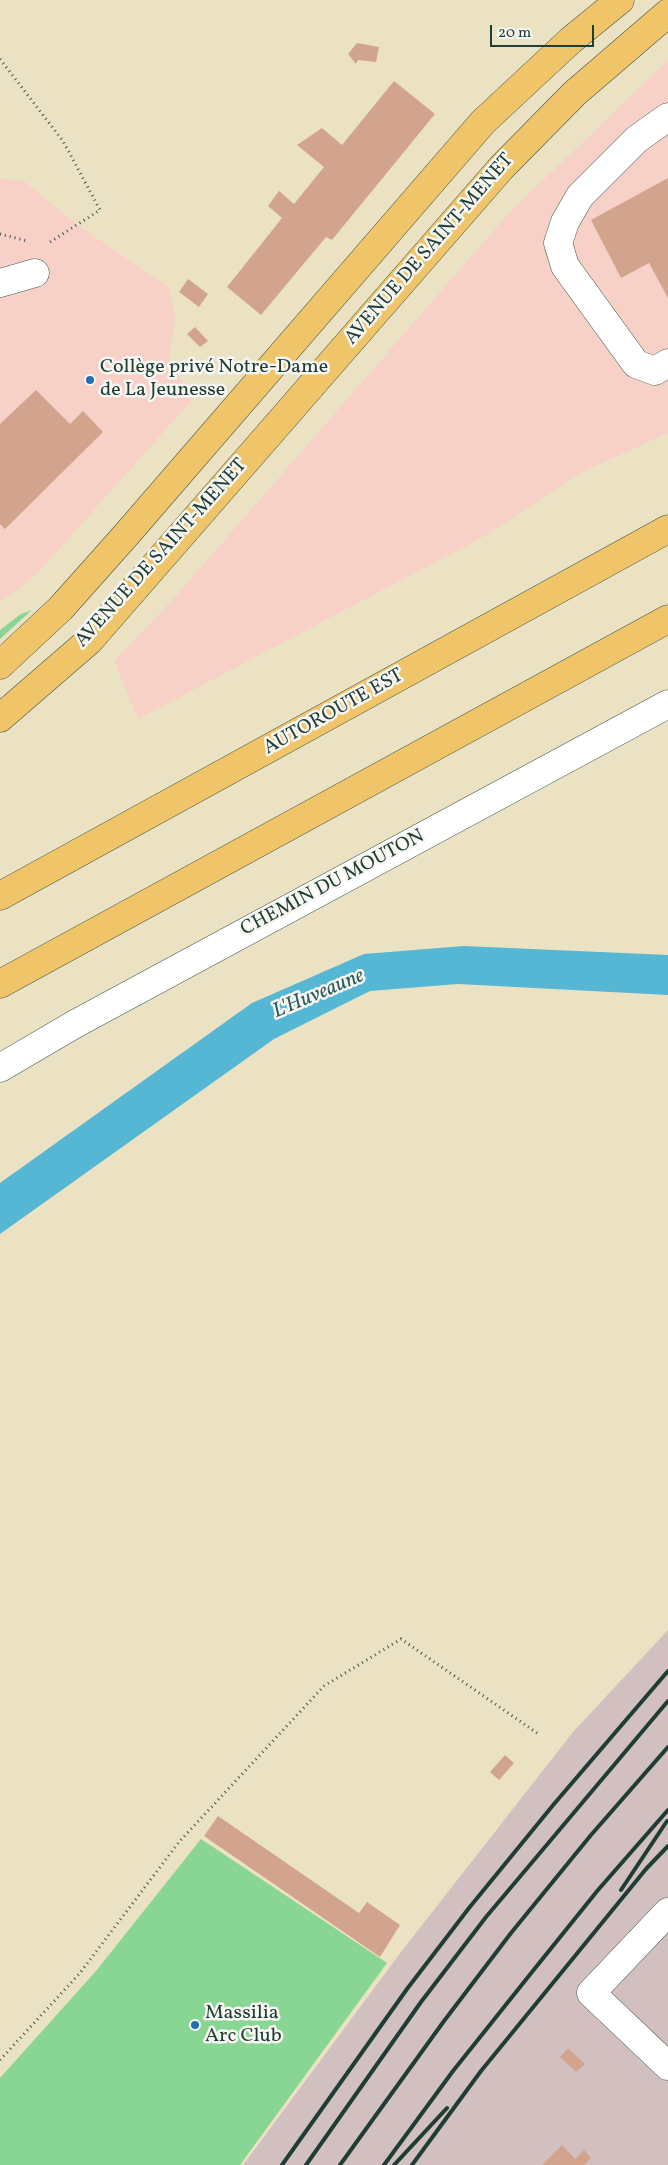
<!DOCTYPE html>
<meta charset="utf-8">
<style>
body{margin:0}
#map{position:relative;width:668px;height:2165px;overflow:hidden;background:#ebe2c3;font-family:Vollkorn,serif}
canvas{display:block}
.scale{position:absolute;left:490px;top:25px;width:104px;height:22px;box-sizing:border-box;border:2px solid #1f3d34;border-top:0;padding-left:6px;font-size:15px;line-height:18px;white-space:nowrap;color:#1f3d34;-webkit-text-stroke:4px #f6f6f2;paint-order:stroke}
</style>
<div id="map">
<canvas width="668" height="2165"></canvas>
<div class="scale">20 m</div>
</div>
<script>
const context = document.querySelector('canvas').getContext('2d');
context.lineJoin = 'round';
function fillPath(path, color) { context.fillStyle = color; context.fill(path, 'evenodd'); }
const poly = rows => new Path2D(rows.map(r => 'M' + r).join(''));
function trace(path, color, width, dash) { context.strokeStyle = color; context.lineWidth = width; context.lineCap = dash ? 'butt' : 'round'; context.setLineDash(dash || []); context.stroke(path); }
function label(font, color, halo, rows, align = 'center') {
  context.font = font + ' Vollkorn,serif'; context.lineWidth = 5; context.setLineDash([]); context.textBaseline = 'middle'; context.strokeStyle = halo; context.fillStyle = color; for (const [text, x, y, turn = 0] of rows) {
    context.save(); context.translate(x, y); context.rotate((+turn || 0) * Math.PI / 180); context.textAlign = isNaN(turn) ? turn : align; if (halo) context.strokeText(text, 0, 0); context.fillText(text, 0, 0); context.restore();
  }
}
fillPath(poly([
 [668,60,668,433,580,473,483,537,138,719,114,661,176,596,509,213],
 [0,178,13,181,23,180,79,226,169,287,175,318,169,359,192,400,35,576,0,602]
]), '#f7d1c7');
fillPath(poly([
 [668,1630,668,2165,243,2165,401,1952,573,1732]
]), '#d2bfc0');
fillPath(poly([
 [32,610,0,639,0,630,21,614],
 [201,1839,387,1963,240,2165,0,2165,0,2078,96,1971]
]), '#89d694');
fillPath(poly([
 [464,946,668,955,668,995,458,984,370,991,274,1039,0,1234,0,1183,252,1003,364,954]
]), '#55b7d3');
fillPath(poly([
 [357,43,379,47,376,62,358,60,356,64,348,54],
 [394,81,435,114,332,240,326,237,261,315,227,287,282,218,268,206,279,191,294,204,324,167,297,145,322,128,342,145],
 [668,178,668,298,649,263,621,278,591,220],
 [188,279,208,294,199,307,179,292],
 [195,327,208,341,200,347,187,334],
 [36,390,70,424,83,411,103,432,5,529,0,524,0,424],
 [505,1755,514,1763,499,1780,490,1772],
 [218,1816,359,1913,367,1902,400,1925,380,1957,204,1836],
 [568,2048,585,2064,576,2072,560,2057],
 [562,2145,575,2159,584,2150,591,2158,584,2165,542,2165]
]), '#d2a48e');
const minor = poly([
 [668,117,637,139,580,196,565,222,558,243,565,266,636,364,655,371,668,363],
 [0,283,35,273],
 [0,1068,75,1024,668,704],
 [668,1912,591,1993,668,2066]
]);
const major = poly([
 [0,665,61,608,126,535,483,122,571,40,620,0],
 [0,718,89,641,501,168,575,93,668,13]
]);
const highway = poly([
 [0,896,668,529],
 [0,984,668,619]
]);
trace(minor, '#3e5649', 29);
trace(major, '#3e5649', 29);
trace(highway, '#3e5649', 29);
trace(poly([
 [0,59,63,141,100,210,47,244],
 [0,234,27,241],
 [0,2060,80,1973,179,1842,324,1686,401,1639,540,1735]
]), '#3e5649', 3, [1, 4]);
trace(minor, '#fff', 28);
trace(major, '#f0c469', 28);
trace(highway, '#f0c469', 28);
trace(poly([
 [621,1890,667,1821],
 [282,2165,407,1989,469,1908,554,1804,668,1671],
 [306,2165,421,2002,486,1917,668,1701],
 [340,2165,444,2021,511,1933,591,1835,668,1747],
 [384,2165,453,2071,532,1972,598,1890,668,1810],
 [394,2165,447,2108],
 [412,2165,481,2071,646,1869,668,1846]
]), '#1f3d34', 4);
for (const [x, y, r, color] of [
 [90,380,5,"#1f6fb2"],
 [195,2025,5,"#1f6fb2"]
]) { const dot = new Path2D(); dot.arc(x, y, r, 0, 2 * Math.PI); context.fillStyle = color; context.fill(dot); trace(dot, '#f6f6f2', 2); }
label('20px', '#1f3d34', '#f6f6f2', [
 ["AVENUE DE SAINT-MENET",430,250,-49],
 ["AVENUE DE SAINT-MENET",162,554,-48],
 ["AUTOROUTE EST",334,713,-29],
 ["CHEMIN DU MOUTON",333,884,-28]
]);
label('20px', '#1f3d34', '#f6f6f2', [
 ["Collège privé Notre-Dame",100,368],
 ["de La Jeunesse",100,391],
 ["Massilia",205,2014],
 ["Arc Club",205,2037]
], 'left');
label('italic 21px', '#2c5c5c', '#f6f6f2', [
 ["L'Huveaune",319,995,-23]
]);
</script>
